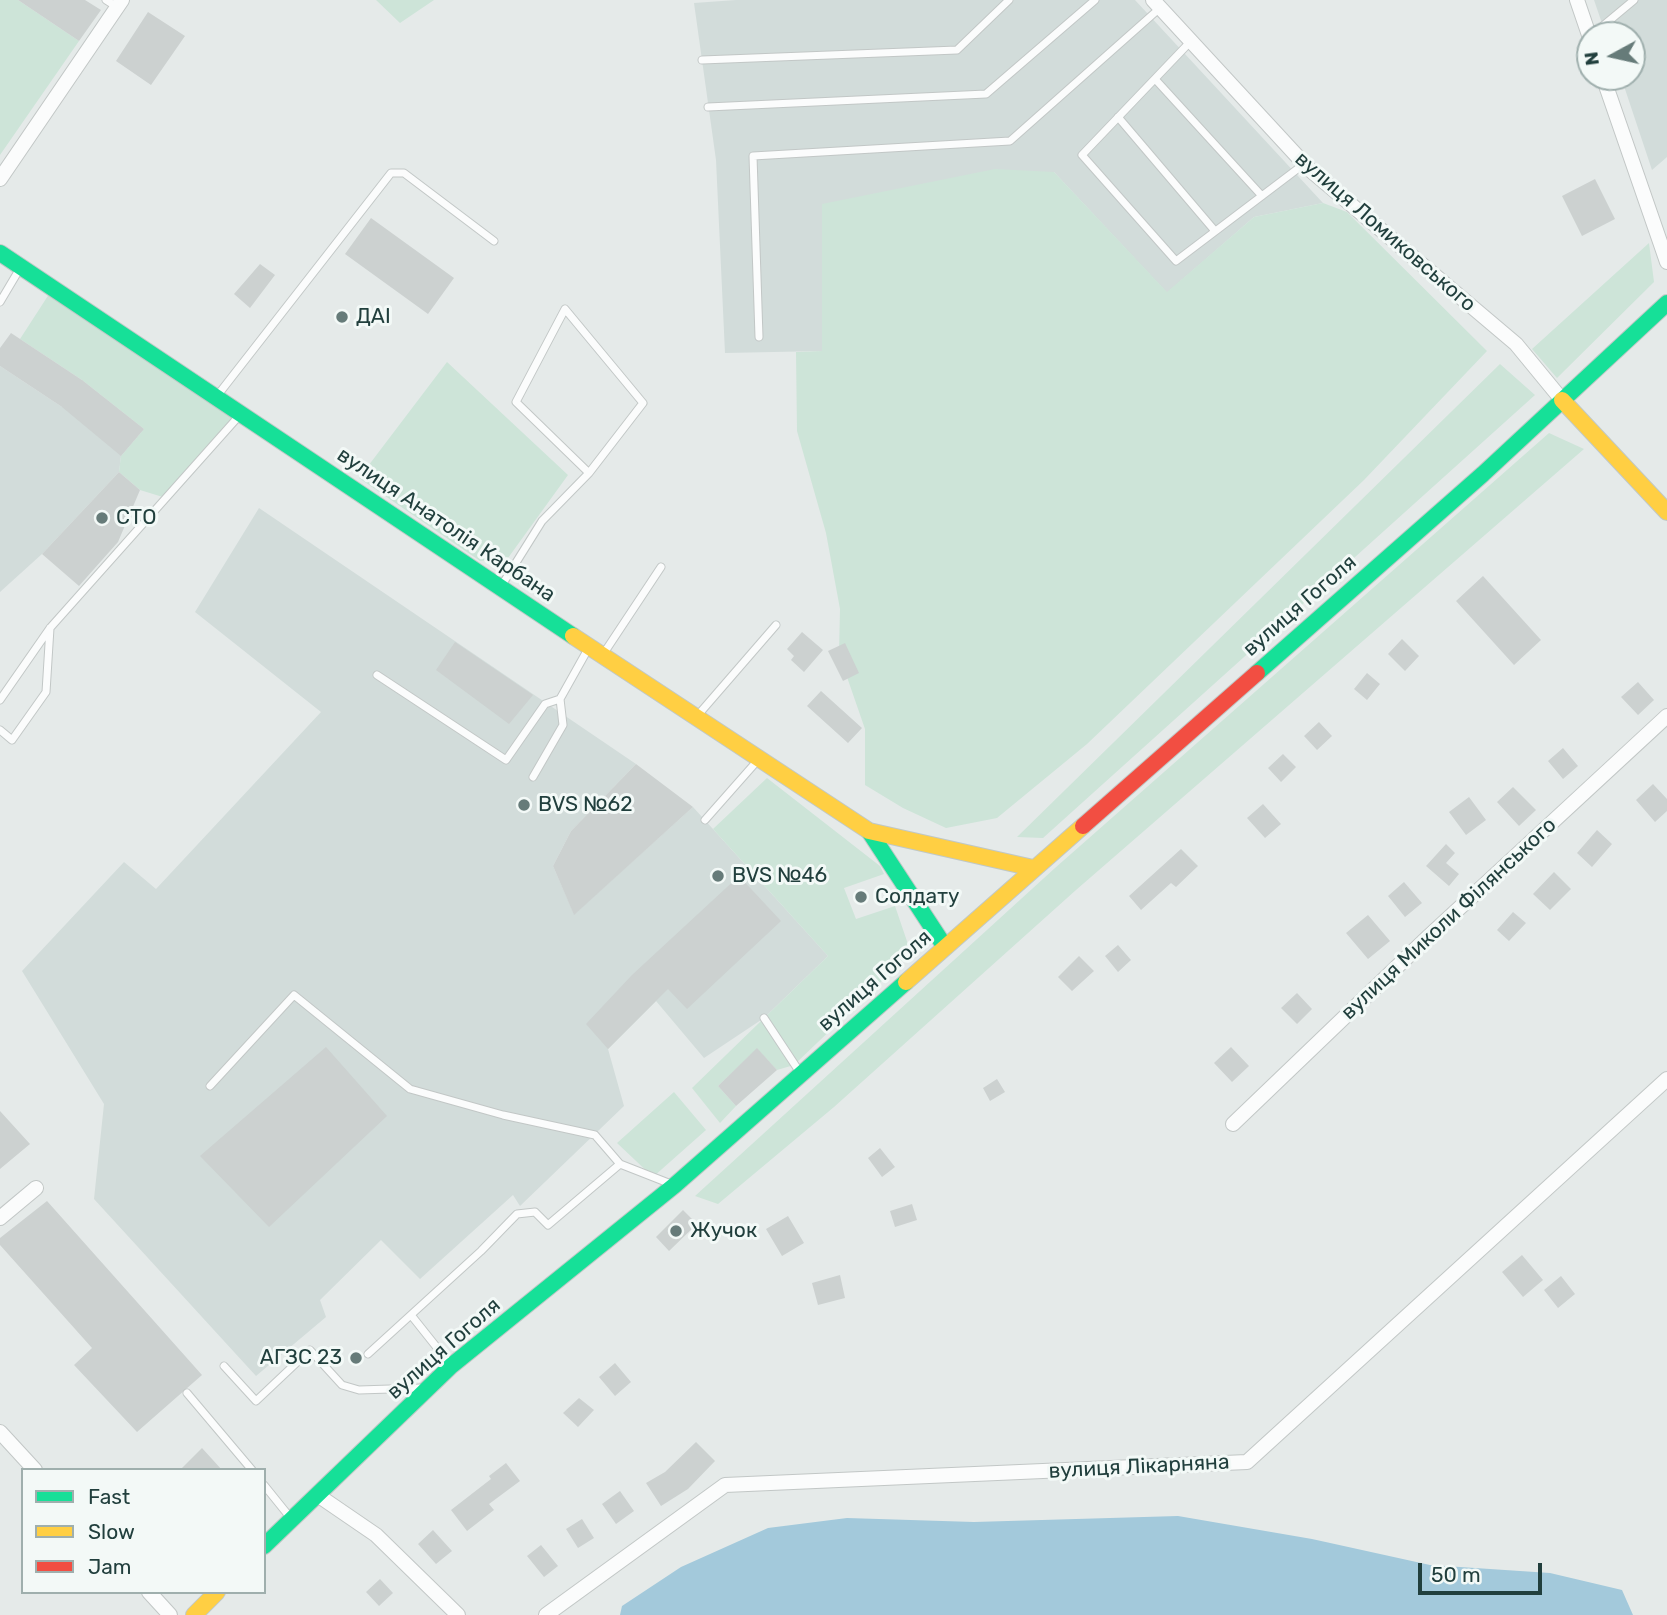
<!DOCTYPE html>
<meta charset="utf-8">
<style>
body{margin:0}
#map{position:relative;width:1667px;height:1615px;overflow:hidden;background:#e5eae9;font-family:Rubik,sans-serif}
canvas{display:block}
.legend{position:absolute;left:21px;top:1468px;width:245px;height:126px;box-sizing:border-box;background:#f3f9f7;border:2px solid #9fafad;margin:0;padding:9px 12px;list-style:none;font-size:21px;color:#213f3d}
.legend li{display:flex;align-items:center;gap:14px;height:35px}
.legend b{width:35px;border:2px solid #9fafad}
.north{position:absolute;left:1576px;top:21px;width:70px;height:70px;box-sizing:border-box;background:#f3f9f7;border:2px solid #9fafad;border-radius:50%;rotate:262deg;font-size:19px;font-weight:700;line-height:28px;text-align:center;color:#213f3d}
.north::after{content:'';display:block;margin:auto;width:24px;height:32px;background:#667b79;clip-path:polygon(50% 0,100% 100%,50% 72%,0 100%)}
.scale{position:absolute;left:1418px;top:1563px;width:124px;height:32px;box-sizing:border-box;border:4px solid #213f3d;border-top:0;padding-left:9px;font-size:21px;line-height:24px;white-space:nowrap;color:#213f3d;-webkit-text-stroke:5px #f3f9f7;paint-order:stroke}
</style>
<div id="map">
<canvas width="1667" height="1615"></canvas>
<ul class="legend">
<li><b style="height:9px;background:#16e098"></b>Fast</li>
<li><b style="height:9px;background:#ffcf43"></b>Slow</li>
<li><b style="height:9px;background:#f24e42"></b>Jam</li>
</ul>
<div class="north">N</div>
<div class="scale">50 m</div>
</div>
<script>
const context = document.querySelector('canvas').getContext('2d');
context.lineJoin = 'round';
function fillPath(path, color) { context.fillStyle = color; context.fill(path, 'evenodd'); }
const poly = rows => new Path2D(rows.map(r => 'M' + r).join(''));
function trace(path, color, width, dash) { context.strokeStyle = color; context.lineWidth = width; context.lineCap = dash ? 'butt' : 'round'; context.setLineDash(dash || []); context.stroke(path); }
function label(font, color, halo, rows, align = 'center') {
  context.font = font + ' Rubik,sans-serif'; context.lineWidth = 6; context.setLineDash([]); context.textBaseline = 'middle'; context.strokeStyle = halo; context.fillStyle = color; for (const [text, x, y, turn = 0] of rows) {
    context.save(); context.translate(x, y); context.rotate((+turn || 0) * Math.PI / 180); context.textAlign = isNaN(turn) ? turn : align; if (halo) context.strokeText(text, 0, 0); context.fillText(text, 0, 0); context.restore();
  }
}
fillPath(poly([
 [736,0,1135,0,1323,203,1254,217,1167,293,1054,172,822,205,822,351,725,353,716,160,694,3],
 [1594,0,1667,0,1667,157,1652,170,1621,77,1632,77,1632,35,1606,35],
 [0,366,62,407,82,380,144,429,121,456,119,472,42,554,0,592],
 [259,508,636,764,571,831,553,866,574,914,693,807,828,956,764,1018,704,1058,656,1001,608,1049,624,1106,520,1206,513,1195,420,1279,381,1240,320,1300,326,1317,256,1376,94,1199,104,1104,22,971,124,862,156,889,321,712,195,612]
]), '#d2dcda');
fillPath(poly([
 [0,0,18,0,79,41,0,155],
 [376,0,434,0,400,23],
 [995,169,1054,172,1167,292,1254,217,1323,203,1347,212,1487,351,1364,480,1087,744,997,818,946,828,903,808,865,785,865,729,839,654,840,609,826,533,797,431,796,352,822,351,822,204],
 [1649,243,1654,282,1557,378,1532,349],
 [53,288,242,413,166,498,140,490,119,472,121,456,144,429,82,380,20,339],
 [447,362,568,475,508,558,480,561,359,478],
 [1500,364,1535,395,1043,838,1017,837],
 [1549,433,1584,449,1076,890,834,1107,718,1204,695,1196,1055,868],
 [767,778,880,866,884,874,844,888,856,919,895,906,911,953,794,1065,777,1070,757,1049,718,1086,736,1106,720,1123,692,1088,828,956,713,829],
 [674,1092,706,1130,653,1177,617,1143]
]), '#cde4d8');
fillPath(poly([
 [1178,1516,1312,1539,1430,1565,1550,1573,1622,1590,1633,1615,620,1615,622,1606,681,1567,768,1528,847,1518,974,1522]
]), '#a3c9db');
fillPath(poly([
 [18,0,85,0,101,10,79,41],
 [148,12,185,36,151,85,116,61],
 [1595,179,1615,219,1582,236,1562,196],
 [371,218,454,278,428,314,345,254],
 [260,264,275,275,250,308,234,294],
 [11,333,82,380,144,429,121,456,62,407,0,366,0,348],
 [119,472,140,490,118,542,79,586,42,554],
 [1483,576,1541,640,1514,665,1456,601],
 [802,632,823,650,804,672,791,660,794,656,787,649],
 [1402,639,1419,656,1405,671,1388,654],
 [455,642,533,695,509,724,436,670],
 [845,643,859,673,843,681,828,651],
 [1367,673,1380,684,1367,700,1354,689],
 [1638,682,1654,700,1638,715,1621,697],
 [821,691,862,728,848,743,807,706],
 [1319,722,1332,736,1317,750,1304,736],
 [1563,748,1578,766,1563,779,1548,761],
 [1283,754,1296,767,1281,782,1268,768],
 [636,764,693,807,574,915,553,866,571,831],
 [1653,784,1667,799,1667,811,1655,822,1636,800],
 [1513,787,1536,810,1519,826,1497,802],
 [1469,797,1486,820,1466,835,1449,812],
 [1263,804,1281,824,1265,838,1247,818],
 [1597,830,1612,844,1592,867,1577,853],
 [1446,844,1455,853,1446,863,1459,874,1449,886,1426,866],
 [1181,849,1198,866,1176,887,1171,883,1141,910,1129,896],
 [1554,872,1571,889,1550,910,1533,894],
 [739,876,781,921,687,1009,668,989,608,1049,586,1024,632,975],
 [1404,882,1422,903,1405,917,1388,896],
 [1513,912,1526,923,1509,941,1497,930],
 [1368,915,1390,941,1368,959,1346,933],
 [1118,945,1131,960,1118,972,1105,956],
 [1079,956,1094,971,1072,991,1058,977],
 [1297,993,1312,1009,1297,1024,1281,1008],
 [326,1047,387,1116,269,1227,200,1156],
 [1231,1047,1249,1066,1232,1082,1214,1063],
 [757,1048,777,1070,736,1106,718,1086],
 [997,1079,1005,1092,990,1101,983,1088],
 [0,1111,30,1144,0,1169],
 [880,1148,895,1167,882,1177,868,1158],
 [47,1201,202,1375,137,1432,74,1365,92,1348,0,1245,0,1238],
 [912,1204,917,1220,895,1227,890,1211],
 [683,1210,697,1224,669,1251,656,1237],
 [788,1216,804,1243,782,1256,766,1229],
 [1522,1255,1543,1280,1523,1297,1502,1272],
 [840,1275,845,1298,818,1305,812,1283],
 [1561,1276,1575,1294,1558,1308,1544,1290],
 [615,1363,631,1382,615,1396,599,1377],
 [579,1398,594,1410,578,1427,563,1413],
 [696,1442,715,1461,688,1489,661,1506,646,1483,665,1472],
 [202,1448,222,1470,180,1470],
 [506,1463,520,1481,489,1504,494,1510,467,1531,451,1510,491,1479,489,1476],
 [620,1491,634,1511,616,1524,602,1504],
 [582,1519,594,1538,578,1548,566,1529],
 [433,1530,452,1551,436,1564,418,1544],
 [541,1545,558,1566,544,1577,527,1556],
 [380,1579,393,1593,379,1606,366,1592]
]), '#ccd1d0');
const lane = poly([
 [106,0,117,7],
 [1592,35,1634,0],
 [1191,41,1082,155,1176,261,1304,164],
 [702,60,957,50,1009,0],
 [1155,79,1262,196],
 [708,107,986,94,1095,0],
 [1118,117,1215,231],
 [0,302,19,270],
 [759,337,753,156,1010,141,1160,8],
 [217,396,391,173,404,173,494,241],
 [502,585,542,521,589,473,643,403,565,309,516,402,589,473],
 [604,653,661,567],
 [377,675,506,760,545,704,560,699],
 [0,700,50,628,239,416],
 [698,715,776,625],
 [0,730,12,740,46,692,50,628],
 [533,777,563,725,560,699,588,649],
 [705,820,758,760],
 [764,1018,799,1071],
 [210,1086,294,995,410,1089,503,1115,595,1135,620,1164],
 [411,1315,450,1364],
 [368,1354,481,1251,517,1214,535,1212,548,1225,620,1164,671,1184],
 [224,1366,256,1401,310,1350,342,1385,359,1390,421,1388],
 [187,1393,252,1470],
 [264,1485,289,1516]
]);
const street = poly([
 [1153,0,1309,169,1516,344,1562,400],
 [1577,0,1590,38],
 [1603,77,1667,262],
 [0,179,122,0],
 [1233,1124,1427,938,1667,716],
 [0,1218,36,1188],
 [0,1432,35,1470],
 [319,1496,376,1535,458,1615],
 [149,1592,170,1615],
 [546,1615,725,1485,1247,1462,1667,1079]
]);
const fast = poly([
 [0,253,573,636],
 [1257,673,1483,474,1667,303],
 [869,831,945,947],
 [264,1546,451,1366,675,1185,906,982]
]);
const slow = poly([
 [1562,400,1667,512],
 [573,636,869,831,1033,868],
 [906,982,1083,826],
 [194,1615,217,1592]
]);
const jam = poly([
 [1083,826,1257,673]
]);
trace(lane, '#c2c7c6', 9);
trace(street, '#c2c7c6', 16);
trace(fast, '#c0c8c6', 18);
trace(slow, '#c0c8c6', 18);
trace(jam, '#c0c8c6', 18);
trace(lane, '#fbfcfc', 7);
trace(street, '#fbfcfc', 14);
trace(fast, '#16e098', 16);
trace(slow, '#ffcf43', 16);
trace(jam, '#f24e42', 16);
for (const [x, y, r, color] of [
 [342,317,7,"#667b79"],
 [102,518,7,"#667b79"],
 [524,805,7,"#667b79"],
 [718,876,7,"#667b79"],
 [861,897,7,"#667b79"],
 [676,1231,7,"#667b79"],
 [356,1358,7,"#667b79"]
]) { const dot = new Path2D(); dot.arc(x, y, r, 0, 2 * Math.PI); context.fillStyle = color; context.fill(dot); trace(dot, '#f3f9f7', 2.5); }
label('21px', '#213f3d', '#f3f9f7', [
 ["вулиця Ломиковського",1385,232,41],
 ["вулиця Анатолія Карбана",446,525,34],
 ["вулиця Гоголя",1300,606,-41],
 ["вулиця Миколи Філянського",1449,919,-43],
 ["вулиця Гоголя",875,981,-41],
 ["вулиця Гоголя",444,1349,-41],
 ["вулиця Лікарняна",1139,1467,-3]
]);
label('21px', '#213f3d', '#f3f9f7', [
 ["ДАІ",356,317],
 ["СТО",116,518],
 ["BVS №62",538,805],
 ["BVS №46",732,876],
 ["Солдату",875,897],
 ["Жучок",690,1231],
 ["АГЗС 23",342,1358,"right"]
], 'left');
</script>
